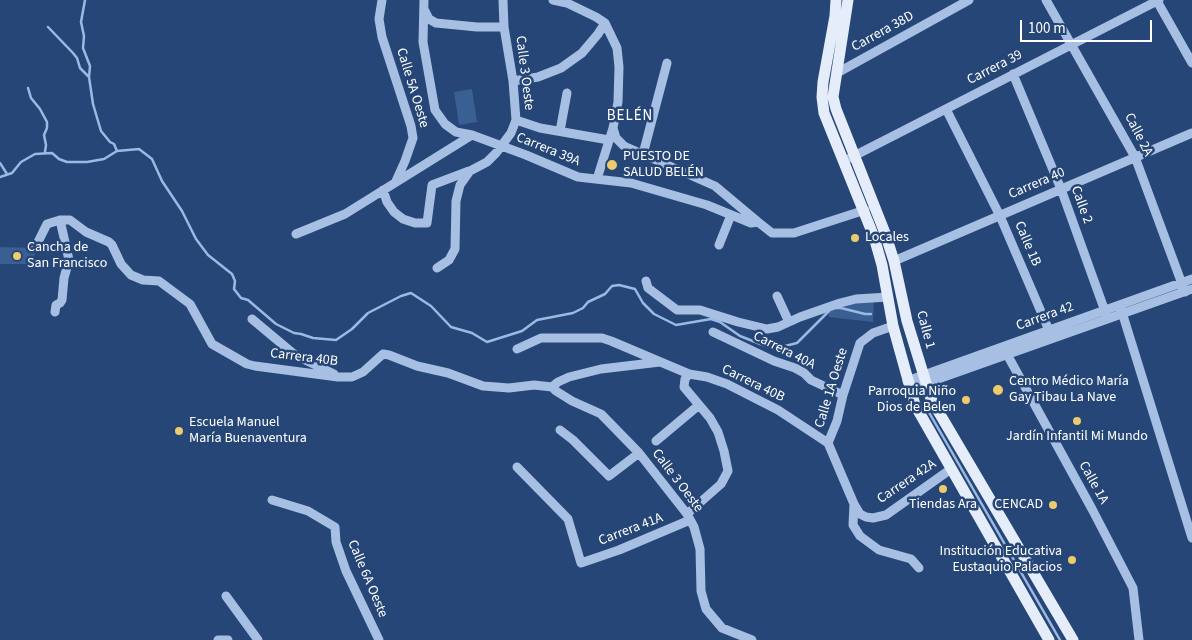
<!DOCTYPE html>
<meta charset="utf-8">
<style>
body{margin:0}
#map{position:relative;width:1192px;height:640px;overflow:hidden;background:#254676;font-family:"Source Sans 3",sans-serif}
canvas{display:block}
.scale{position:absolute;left:1020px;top:20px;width:132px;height:22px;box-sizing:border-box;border:2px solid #fff;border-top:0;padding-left:6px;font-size:15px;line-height:18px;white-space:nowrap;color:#fff;-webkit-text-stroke:4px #254676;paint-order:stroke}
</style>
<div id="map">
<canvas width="1192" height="640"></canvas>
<div class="scale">100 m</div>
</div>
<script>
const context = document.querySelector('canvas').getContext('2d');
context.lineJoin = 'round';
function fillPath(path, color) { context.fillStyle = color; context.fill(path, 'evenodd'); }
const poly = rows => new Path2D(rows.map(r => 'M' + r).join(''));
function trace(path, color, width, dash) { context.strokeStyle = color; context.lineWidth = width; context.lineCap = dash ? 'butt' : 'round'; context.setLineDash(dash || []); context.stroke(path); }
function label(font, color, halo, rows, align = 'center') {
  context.font = font + ' "Source Sans 3",sans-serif'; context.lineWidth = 5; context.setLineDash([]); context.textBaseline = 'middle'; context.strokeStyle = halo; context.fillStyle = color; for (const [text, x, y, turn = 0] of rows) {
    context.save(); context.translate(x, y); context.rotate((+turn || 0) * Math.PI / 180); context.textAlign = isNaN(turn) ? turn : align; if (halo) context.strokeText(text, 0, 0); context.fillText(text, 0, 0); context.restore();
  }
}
fillPath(poly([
 [472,89,477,122,459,125,454,92],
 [0,247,35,248,34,264,0,264],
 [874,300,873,322,829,317,829,308]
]), '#395f93');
trace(poly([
 [85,0,81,22,84,36,83,48,90,66,89,77,93,104,101,131,110,142,114,144,117,151],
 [48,27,73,53,77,58,80,68,89,77],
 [28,88,31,98,40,109,47,122,47,128,44,135,46,145,45,152],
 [117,151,139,149,152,159,162,181,182,211,196,239,208,255,232,274,235,281,234,289,241,298,248,300,276,324,294,333,301,334,313,338,336,340,352,329,368,313,401,296,411,293,431,306,451,327,472,333,487,342,522,331,537,320,573,313,583,308,588,302,605,294,612,286,619,285,635,289,643,303,654,314,676,325,711,319,720,322,740,336,773,349,797,343,829,311],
 [0,163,7,174],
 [0,177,12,173,21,162,35,154,52,153,59,159,67,162,87,162,104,159,117,151],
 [836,308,841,308,865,314,871,314],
 [923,402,1060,640]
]), '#9bb9e3', 2.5);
trace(poly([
 [382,0,379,19,382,37,411,126,413,138,405,161,396,181],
 [424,0,423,42,435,110,445,124,456,132,472,135,526,155,578,177,631,183,707,205,751,223,758,222,772,233,794,233,865,210],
 [553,0,567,3,596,17,605,23,617,48,619,67,618,102,613,128,597,179],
 [1046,0,1135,157,1185,292],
 [1157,1,1192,63],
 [425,11,429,19,436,23,477,27,504,27],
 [837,73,969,0],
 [1013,74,1061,189,1106,314],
 [513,81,538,77,561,68,582,53,598,34,605,23],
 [946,109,1000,216,1051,335],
 [516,120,540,128,609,140],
 [613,128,616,138,624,146,715,186,758,222],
 [560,131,567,93],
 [643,154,667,63],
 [850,158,1159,0],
 [383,190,387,202,394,212,403,219,415,223,427,223,432,185,469,171],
 [296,234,345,214,472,135],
 [719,245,731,215],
 [35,248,47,224,60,220,70,220,86,232,109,242,112,245,121,264,131,275,143,280,159,281,190,304,212,344,247,364,255,366,338,377,352,377,363,372,383,354,389,355,417,366,448,373,483,386,509,388,534,385,552,387,558,382,569,377,601,369,660,362],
 [894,261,1192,133],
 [437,268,449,260,455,249,456,201,460,185,470,171,487,162,496,153,511,133,516,120,513,81,504,27,503,0],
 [646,281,648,288,677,310,700,310,738,322,767,329,778,327,800,317,840,303,856,299,888,297],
 [777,296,789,322],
 [1121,309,1192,538],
 [55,312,56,305,60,303,62,300,64,278,69,260,60,220],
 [252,319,295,355,334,374],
 [713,332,774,361,795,368,804,373,811,380,843,395],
 [1003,347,1092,509,1133,588,1139,640],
 [517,349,541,338,602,338,611,341,689,374,707,377,727,384,778,410,828,443,854,504,860,514,866,517,873,518,886,515,951,469],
 [907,381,1192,279],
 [552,387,556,391,572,401,601,414,639,453,687,514,694,527,700,549,701,591,706,609,722,628,752,640],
 [910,389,1192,289],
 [560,430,573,440,609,476,639,453],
 [656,441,699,405],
 [828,443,837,421,843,395,860,343,873,333,893,326],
 [517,467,568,519,581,563,619,550,690,520],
 [272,500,308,511,335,527,336,542,346,571,379,640],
 [854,504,853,525,860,536,879,550,911,559,919,568],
 [687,514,721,484,728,471,724,451,718,432,710,418,684,387,685,379,689,374],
 [226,596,258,640],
 [218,640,228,640]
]), '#a6bfe2', 9);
trace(poly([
 [836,0,835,16,823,82,822,97,824,113,874,237,882,265,893,326,915,405,1049,640],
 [848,0,833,97,836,109,885,233,894,261,907,321,931,399,1073,640]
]), '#e5edfb', 11);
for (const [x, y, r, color] of [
 [612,165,6,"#ebcb6b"],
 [855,238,5,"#ebcb6b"],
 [17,256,5,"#ebcb6b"],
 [998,390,6,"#ebcb6b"],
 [966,400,5,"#ebcb6b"],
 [1077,421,5,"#ebcb6b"],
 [179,431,5,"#ebcb6b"],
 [943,489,5,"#ebcb6b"],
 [1053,505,5,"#ebcb6b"],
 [1072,560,5,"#ebcb6b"]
]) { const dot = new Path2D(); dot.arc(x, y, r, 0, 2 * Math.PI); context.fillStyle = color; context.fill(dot); trace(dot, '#254676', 2); }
label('14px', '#fff', '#254676', [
 ["Carrera 38D",883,32,-29],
 ["Carrera 39",995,68,-27],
 ["Calle 3 Oeste",524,73,83],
 ["Calle 5A Oeste",412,88,73],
 ["Calle 2A",1138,135,63],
 ["Carrera 39A",548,150,22],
 ["Carrera 40",1037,184,-23],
 ["Calle 2",1081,205,70],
 ["Calle 1B",1027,244,67],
 ["Carrera 42",1045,317,-20],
 ["Calle 1",925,330,75],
 ["Carrera 40A",784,351,27],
 ["Carrera 40B",304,358,7],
 ["Carrera 40B",753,384,26],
 ["Calle 1A Oeste",832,388,-73],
 ["Calle 3 Oeste",677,481,53],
 ["Carrera 42A",907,482,-34],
 ["Calle 1A",1093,483,61],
 ["Carrera 41A",631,530,-21],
 ["Calle 6A Oeste",367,579,67]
]);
label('14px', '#fff', '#254676', [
 ["PUESTO DE",623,157],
 ["SALUD BELÉN",623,173],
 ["Locales",865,238],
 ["Cancha de",27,248],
 ["San Francisco",27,264],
 ["Centro Médico María",1009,382],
 ["Gay Tibau La Nave",1009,398],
 ["Parroquia Niño",956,392,"right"],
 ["Dios de Belen",956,408,"right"],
 ["Escuela Manuel",189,423],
 ["María Buenaventura",189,439],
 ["Jardín Infantil Mi Mundo",1077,437,"center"],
 ["Tiendas Ara",943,505,"center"],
 ["CENCAD",1043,505,"right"],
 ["Institución Educativa",1062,552,"right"],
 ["Eustaquio Palacios",1062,568,"right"]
], 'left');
context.letterSpacing = '1px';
label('15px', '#fff', '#254676', [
 ["BELÉN",630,117]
]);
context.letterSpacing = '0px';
</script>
